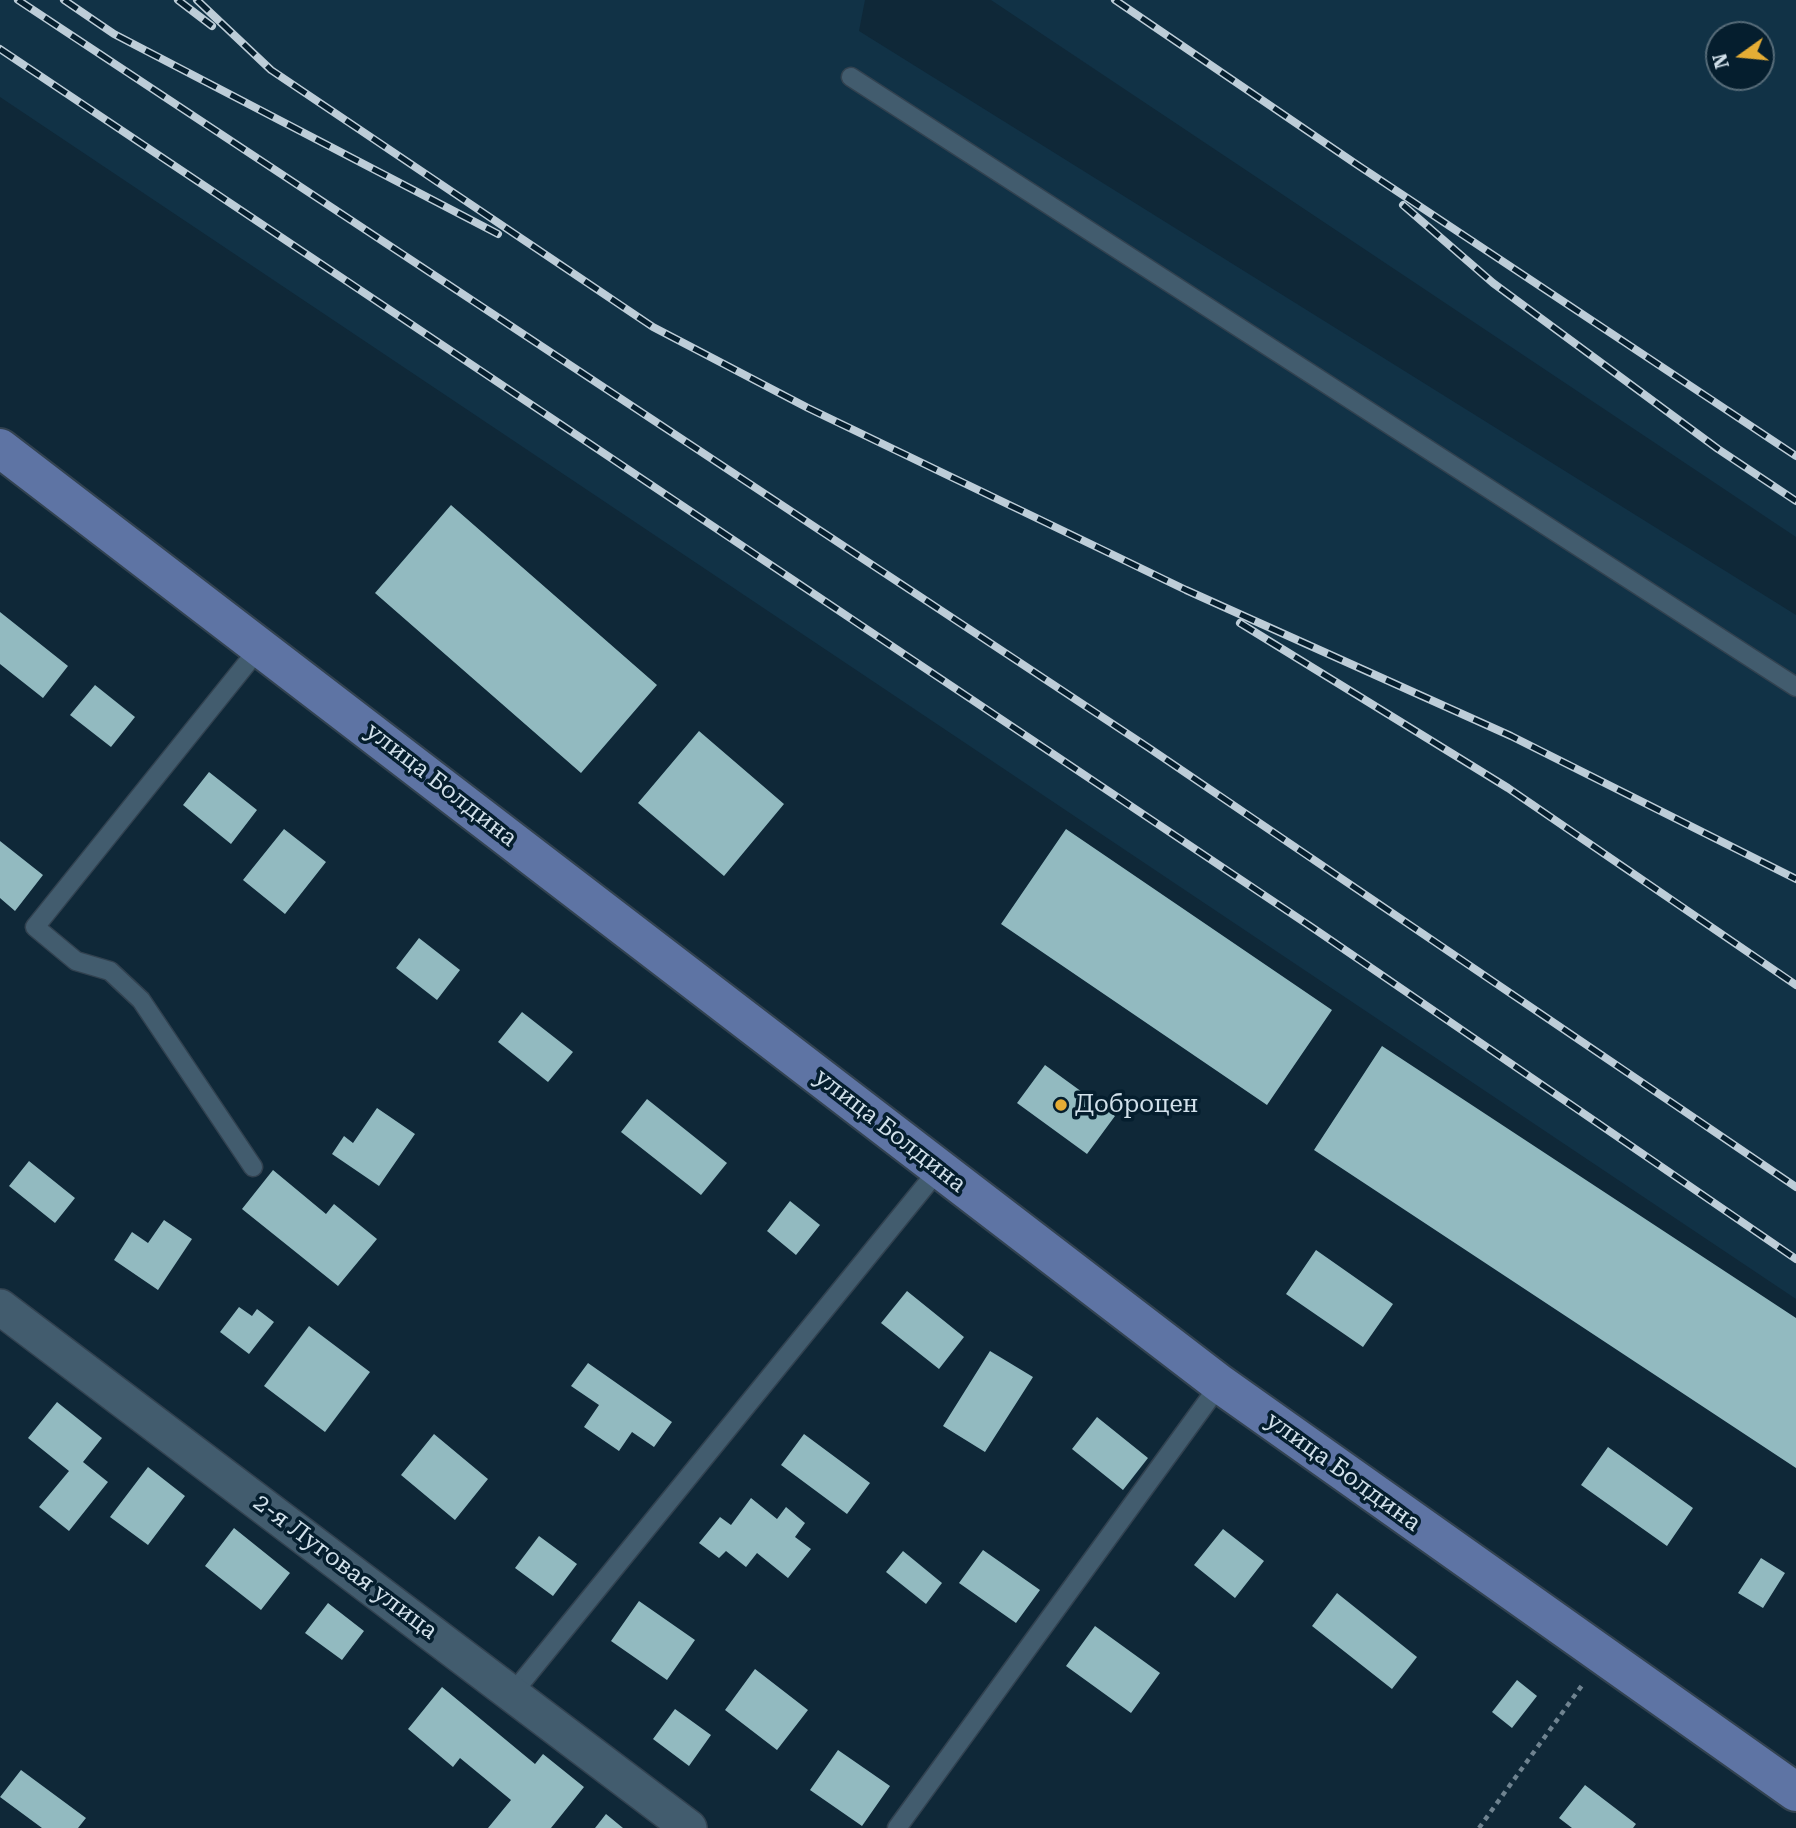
<!DOCTYPE html>
<meta charset="utf-8">
<style>
body{margin:0}
#map{position:relative;width:1796px;height:1828px;overflow:hidden;background:#0f2838;font-family:"Roboto Serif",serif}
canvas{display:block}
.north{position:absolute;left:1705px;top:21px;width:70px;height:70px;box-sizing:border-box;background:#051e2e;border:2px solid #576c79;border-radius:50%;rotate:255deg;font-size:19px;font-weight:700;line-height:28px;text-align:center;color:#d1e0ea}
.north::after{content:'';display:block;margin:auto;width:24px;height:32px;background:#e5ad35;clip-path:polygon(50% 0,100% 100%,50% 72%,0 100%)}
</style>
<div id="map">
<canvas width="1796" height="1828"></canvas>
<div class="north">N</div>
</div>
<script>
const context = document.querySelector('canvas').getContext('2d');
context.lineJoin = 'round';
function fillPath(path, color) { context.fillStyle = color; context.fill(path, 'evenodd'); }
const poly = rows => new Path2D(rows.map(r => 'M' + r).join(''));
function trace(path, color, width, dash) { context.strokeStyle = color; context.lineWidth = width; context.lineCap = dash ? 'butt' : 'round'; context.setLineDash(dash || []); context.stroke(path); }
function label(font, color, halo, rows, align = 'center') {
  context.font = font + ' "Roboto Serif",serif'; context.lineWidth = 7; context.setLineDash([]); context.textBaseline = 'middle'; context.strokeStyle = halo; context.fillStyle = color; for (const [text, x, y, turn = 0] of rows) {
    context.save(); context.translate(x, y); context.rotate((+turn || 0) * Math.PI / 180); context.textAlign = isNaN(turn) ? turn : align; if (halo) context.strokeText(text, 0, 0); context.fillText(text, 0, 0); context.restore();
  }
}
fillPath(poly([
 [0,0,865,0,859,31,1796,615,1796,1299,0,97],
 [991,0,1796,0,1796,537],
 [1761,35,1761,77,1719,77,1719,35]
]), '#113246');
fillPath(poly([
 [451,505,657,685,581,773,375,593],
 [0,612,68,666,43,698,0,664],
 [95,685,135,717,111,747,70,715],
 [699,731,784,804,724,876,638,803],
 [209,772,257,810,231,844,183,805],
 [284,829,326,862,285,914,243,880],
 [1066,829,1332,1010,1267,1105,1001,924],
 [0,841,43,875,15,911,0,898],
 [419,938,460,970,437,1000,396,968],
 [522,1012,573,1052,548,1082,498,1042],
 [1382,1046,1796,1318,1796,1468,1314,1150],
 [1045,1065,1115,1116,1087,1154,1017,1103],
 [647,1099,727,1163,701,1195,621,1132],
 [377,1108,415,1134,379,1186,332,1154,344,1136,353,1143],
 [29,1161,75,1198,55,1223,9,1186],
 [273,1170,326,1214,334,1204,377,1239,338,1286,242,1209],
 [790,1201,820,1225,796,1255,767,1231],
 [164,1220,192,1239,158,1290,114,1260,132,1232,148,1243],
 [1316,1250,1393,1304,1363,1347,1286,1294],
 [907,1291,964,1337,939,1369,881,1323],
 [239,1307,252,1316,257,1309,274,1322,249,1354,220,1332],
 [309,1326,370,1372,325,1432,264,1386],
 [990,1351,1033,1377,985,1452,943,1426],
 [588,1363,672,1422,654,1447,632,1432,619,1451,584,1427,599,1405,571,1386],
 [57,1402,102,1438,83,1462,108,1482,69,1531,39,1507,69,1471,28,1438],
 [1097,1417,1148,1458,1123,1490,1072,1449],
 [434,1434,488,1479,455,1520,401,1475],
 [804,1434,870,1483,847,1514,781,1465],
 [1608,1447,1693,1508,1667,1546,1581,1485],
 [148,1467,185,1496,148,1545,110,1517],
 [751,1498,777,1519,786,1507,805,1523,795,1537,811,1549,788,1578,757,1553,746,1567,726,1551,719,1558,699,1543,720,1517,731,1525],
 [234,1528,290,1573,261,1610,205,1566],
 [1223,1529,1264,1561,1235,1598,1194,1565],
 [539,1536,577,1564,553,1596,515,1568],
 [983,1550,1040,1590,1016,1623,959,1583],
 [903,1551,942,1583,926,1604,886,1572],
 [1761,1558,1785,1573,1763,1608,1738,1593],
 [1337,1593,1417,1657,1392,1689,1312,1626],
 [639,1601,695,1640,667,1680,611,1641],
 [328,1603,364,1631,342,1660,305,1633],
 [1095,1626,1160,1673,1131,1713,1066,1666],
 [755,1669,808,1710,777,1750,725,1710],
 [1517,1680,1537,1696,1512,1728,1492,1712],
 [442,1687,535,1764,543,1754,584,1787,551,1828,488,1828,511,1800,460,1758,453,1767,408,1729],
 [675,1709,711,1735,689,1766,653,1739],
 [838,1750,890,1786,862,1826,810,1790],
 [21,1770,86,1818,78,1828,42,1828,0,1797],
 [1585,1785,1636,1824,1633,1828,1572,1828,1559,1818],
 [606,1814,623,1828,595,1828]
]), '#92bac0');
const service = poly([
 [851,77,1796,687],
 [253,1167,141,1000,110,971,76,961,35,927,260,647],
 [512,1694,939,1169],
 [897,1828,1220,1384]
]);
const minor = poly([
 [0,1307,689,1828]
]);
const primary = poly([
 [0,448,1220,1384,1796,1792]
]);
trace(service, '#324250', 21);
trace(minor, '#324250', 38);
trace(primary, '#324250', 42);
trace(poly([
 [1479,1828,1583,1684]
]), '#6f8390', 4.5, [5, 5]);
trace(service, '#425c6e', 18);
trace(minor, '#425c6e', 35);
trace(primary, '#5e74a4', 38);
const rail = poly([
 [18,0,1149,748,1796,1187],
 [64,0,114,34,498,234],
 [178,0,212,26],
 [197,0,271,70,653,327,808,408,1186,590,1511,736,1796,879],
 [1115,0,1356,164,1796,456],
 [0,49,1313,928,1796,1259],
 [1403,205,1493,283,1718,449,1796,501],
 [1240,623,1508,788,1796,985]
]);
trace(rail, '#bdcdd8', 8);
trace(rail, '#051e2e', 5, [16]);
for (const [x, y, r, color] of [
 [1061,1105,7,"#e5ad35"]
]) { const dot = new Path2D(); dot.arc(x, y, r, 0, 2 * Math.PI); context.fillStyle = color; context.fill(dot); trace(dot, '#051e2e', 2.5); }
label('24px', '#d1e0ea', '#051e2e', [
 ["улица Болдина",441,785,38],
 ["улица Болдина",890,1131,38],
 ["улица Болдина",1343,1472,36],
 ["2-я Луговая улица",345,1567,37]
]);
label('24px', '#d1e0ea', '#051e2e', [
 ["Доброцен",1075,1105]
], 'left');
</script>
